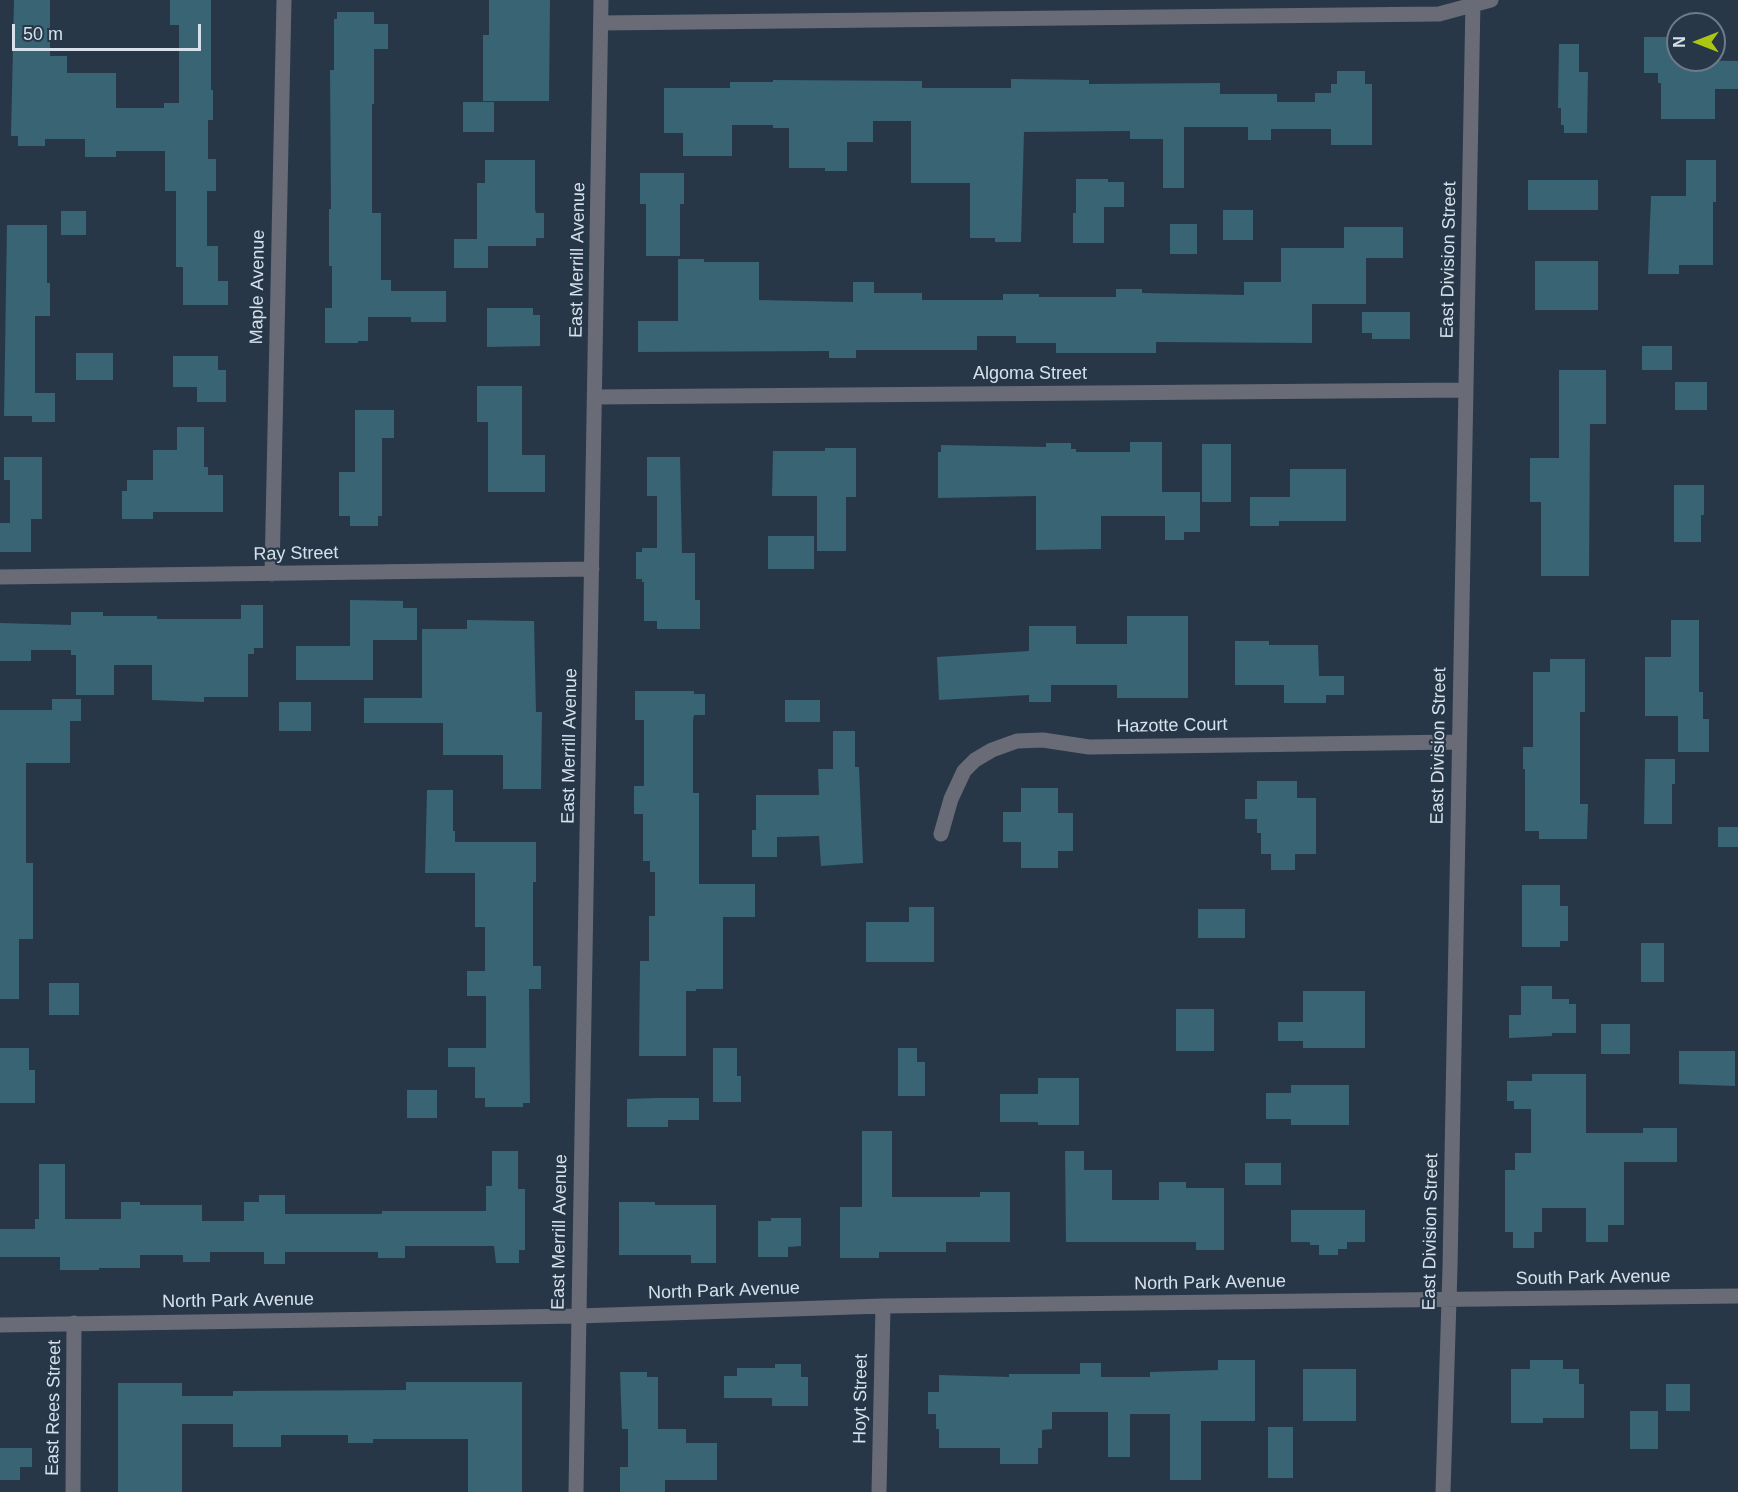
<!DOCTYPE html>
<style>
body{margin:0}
#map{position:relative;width:1738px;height:1492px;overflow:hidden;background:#273748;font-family:Arial,sans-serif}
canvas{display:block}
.north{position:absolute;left:1666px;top:12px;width:60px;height:60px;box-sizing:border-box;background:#273748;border:2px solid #6d7b89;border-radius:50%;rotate:270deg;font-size:16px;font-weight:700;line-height:24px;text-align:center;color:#d6e1eb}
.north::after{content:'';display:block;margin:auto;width:21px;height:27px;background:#acc611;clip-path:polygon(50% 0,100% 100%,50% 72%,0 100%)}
.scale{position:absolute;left:12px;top:24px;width:189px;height:27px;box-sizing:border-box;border:3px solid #d6e1eb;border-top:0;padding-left:8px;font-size:18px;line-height:21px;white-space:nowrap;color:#d6e1eb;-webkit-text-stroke:4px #273748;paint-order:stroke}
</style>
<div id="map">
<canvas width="1738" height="1492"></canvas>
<div class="north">N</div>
<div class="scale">50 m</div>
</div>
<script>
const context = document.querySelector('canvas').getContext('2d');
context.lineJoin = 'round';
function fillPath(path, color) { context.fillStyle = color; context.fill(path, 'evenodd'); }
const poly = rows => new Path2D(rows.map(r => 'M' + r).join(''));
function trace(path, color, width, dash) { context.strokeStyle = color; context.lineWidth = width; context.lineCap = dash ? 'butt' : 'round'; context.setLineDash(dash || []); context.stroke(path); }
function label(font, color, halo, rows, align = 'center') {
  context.font = font + ' Arial,sans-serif'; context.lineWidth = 4.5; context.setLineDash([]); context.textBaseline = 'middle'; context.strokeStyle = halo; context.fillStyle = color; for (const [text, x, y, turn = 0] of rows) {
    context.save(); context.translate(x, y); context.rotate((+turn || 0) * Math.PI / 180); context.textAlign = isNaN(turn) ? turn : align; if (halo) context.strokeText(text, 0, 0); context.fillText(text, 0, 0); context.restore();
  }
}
fillPath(poly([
 [14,0,50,0,50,56,67,56,67,73,116,73,116,108,164,108,164,103,179,103,179,25,170,25,170,0,211,0,211,90,213,90,213,120,208,120,208,159,216,159,216,191,207,191,207,246,218,246,218,281,228,281,228,305,183,305,183,267,176,267,176,191,165,191,165,151,116,151,116,157,85,157,85,139,45,139,45,146,18,146,18,136,11,136],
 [489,0,550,0,549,101,483,101,483,35,489,35],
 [337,12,374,12,374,24,388,24,388,49,374,49,374,104,372,104,372,213,381,213,381,280,391,280,391,291,446,291,446,322,411,322,411,317,368,317,368,341,358,341,358,343,325,343,325,308,332,308,332,266,329,266,329,209,331,209,330,70,334,70,334,19,337,19],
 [1644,37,1674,37,1674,60,1738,61,1738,89,1715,89,1715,119,1661,119,1661,83,1658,83,1658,73,1644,73],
 [1559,44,1579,44,1579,72,1588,72,1587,133,1564,133,1564,125,1561,125,1561,108,1558,108],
 [1337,71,1365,71,1365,84,1372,84,1372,145,1331,145,1331,129,1271,129,1271,140,1248,140,1248,127,1184,127,1184,188,1163,188,1163,139,1130,139,1130,131,1024,132,1021,242,995,242,995,238,970,238,970,183,911,183,911,121,873,121,873,142,847,142,847,171,825,171,825,168,789,168,789,128,773,128,773,125,732,125,732,156,683,156,683,133,664,133,664,88,730,88,730,82,773,82,773,80,922,81,922,88,1011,88,1011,79,1089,80,1089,84,1220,83,1220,94,1277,94,1277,102,1315,102,1315,93,1331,93,1331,84,1337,84],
 [463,102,494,102,494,132,463,132],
 [485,160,535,160,535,209,536,213,544,213,544,238,536,238,536,246,488,246,488,268,454,268,454,239,477,239,477,183,485,183],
 [1686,160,1716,160,1716,202,1713,202,1713,265,1679,265,1679,274,1648,274,1651,196,1686,196],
 [640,173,684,173,684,204,680,204,680,256,646,256,646,204,640,204],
 [1076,179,1108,179,1108,182,1124,182,1124,207,1104,207,1104,243,1073,243,1073,213,1076,213],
 [1528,180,1598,180,1598,210,1528,210],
 [1223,210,1253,210,1253,240,1223,240],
 [61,211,86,211,86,235,61,235],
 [1170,224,1197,224,1197,254,1170,254],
 [7,225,47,225,47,283,50,283,50,316,35,316,35,393,55,393,55,422,32,422,32,416,4,416],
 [1344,227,1403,227,1403,258,1366,258,1366,304,1312,304,1312,343,1156,342,1156,353,1056,353,1056,343,1016,343,1016,336,977,336,977,350,856,350,856,358,829,358,829,351,638,352,638,321,678,321,678,259,704,259,704,262,759,262,759,300,853,302,853,282,874,282,874,293,922,293,922,300,1003,300,1003,294,1039,294,1039,297,1116,297,1116,289,1142,289,1142,293,1244,295,1244,282,1281,282,1281,248,1344,248],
 [1535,261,1598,261,1598,310,1535,310],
 [487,308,533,308,533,315,540,315,540,346,487,347],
 [1362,312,1410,312,1410,339,1372,339,1372,333,1362,333],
 [1642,346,1672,346,1672,370,1642,370],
 [76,353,113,353,113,380,76,380],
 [173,356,218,356,218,370,226,370,226,402,197,402,197,387,173,387],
 [1559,370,1606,370,1606,424,1590,424,1589,576,1541,576,1541,502,1530,502,1530,458,1559,458],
 [1675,382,1707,382,1707,410,1675,410],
 [477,386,522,386,522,455,545,455,545,492,488,492,488,422,477,422],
 [355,410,394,410,394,438,382,438,382,516,378,516,378,526,350,526,350,516,339,516,339,472,355,472],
 [177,427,204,427,204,467,208,467,208,475,223,475,223,512,153,512,153,519,122,519,122,491,127,491,127,480,153,480,153,450,177,450],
 [1130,442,1162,442,1162,492,1200,492,1200,532,1184,532,1184,540,1165,540,1165,516,1101,516,1101,549,1036,550,1036,496,938,498,938,452,941,452,941,445,1046,447,1046,443,1071,443,1071,449,1076,449,1076,452,1130,452],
 [1202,444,1231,444,1231,502,1202,502],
 [825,448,856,448,856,497,846,497,846,551,817,551,817,496,772,496,773,451,825,451],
 [4,457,42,457,42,519,31,519,31,552,0,552,0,523,10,523,10,480,4,480],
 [647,457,680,457,682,553,695,553,695,600,700,600,700,629,657,629,657,621,644,621,644,582,642,582,642,579,636,579,636,552,642,552,642,548,657,548,657,496,647,496],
 [1290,469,1346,469,1346,521,1279,521,1279,526,1250,526,1250,497,1290,497],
 [1674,485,1704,485,1704,515,1701,515,1701,542,1674,542],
 [768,536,814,536,814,569,768,569],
 [350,600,403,601,403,608,417,608,417,640,373,640,373,680,296,680,296,646,350,646],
 [241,605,263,605,263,648,254,648,254,654,248,654,248,697,204,697,204,702,152,700,152,665,114,665,114,695,76,695,76,655,71,655,71,650,31,650,31,661,0,661,0,623,71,625,71,612,103,612,103,616,157,616,157,619,241,619],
 [1127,616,1188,616,1188,698,1117,698,1117,685,1051,685,1051,702,1029,702,1029,695,939,700,937,657,1029,651,1029,626,1076,626,1076,644,1127,644],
 [467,620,534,621,536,712,542,712,541,789,503,789,503,755,443,755,443,723,364,723,364,698,422,698,422,629,467,629],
 [1671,620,1699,620,1699,692,1703,692,1703,719,1709,719,1709,752,1678,752,1678,716,1645,716,1645,657,1671,657],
 [1235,641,1269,641,1269,645,1318,645,1319,676,1344,676,1344,695,1326,695,1326,703,1284,703,1284,685,1235,685],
 [1550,659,1585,659,1585,712,1580,712,1580,804,1588,804,1587,839,1539,839,1539,831,1525,831,1525,769,1523,769,1523,747,1533,747,1533,672,1550,672],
 [635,691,694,691,694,694,705,694,705,715,694,715,693,720,693,793,699,793,699,884,755,884,755,917,723,917,723,989,696,989,696,991,686,991,686,1056,639,1056,640,961,649,961,649,916,655,916,655,872,650,872,650,861,643,861,643,814,634,814,634,786,644,786,644,720,635,720],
 [52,699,81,699,81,721,70,721,70,763,26,763,26,863,33,863,33,939,19,939,19,999,0,999,0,710,52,710],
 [785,700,820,700,820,722,785,722],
 [279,702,311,702,311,731,279,731],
 [833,731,855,731,855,767,859,767,863,863,821,866,819,836,777,837,777,857,752,857,752,830,756,830,756,795,819,795,818,769,833,769],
 [1645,759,1675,759,1675,784,1672,784,1672,824,1644,824],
 [1257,781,1297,781,1297,798,1316,798,1316,854,1295,854,1295,870,1271,870,1271,854,1261,854,1261,833,1257,833,1257,819,1245,819,1245,799,1257,799],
 [1021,788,1058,788,1058,813,1073,813,1073,851,1058,851,1058,868,1021,868,1021,842,1003,842,1003,812,1021,812],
 [427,790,453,790,453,831,455,831,455,842,536,842,536,882,533,882,533,966,541,966,541,989,529,989,530,1103,523,1103,523,1107,485,1107,485,1098,475,1098,475,1067,448,1067,448,1048,486,1048,486,996,467,996,467,971,485,971,485,927,475,927,475,873,425,873],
 [1718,827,1738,827,1738,847,1718,847],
 [1522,885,1560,885,1560,906,1568,906,1568,941,1560,941,1560,947,1522,947],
 [909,907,934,907,934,962,866,962,866,922,909,922],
 [1198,909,1245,909,1245,938,1198,938],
 [1641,943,1664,943,1664,982,1641,982],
 [49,983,79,983,79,1015,49,1015],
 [1521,986,1552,986,1552,999,1569,999,1569,1004,1576,1004,1576,1033,1552,1033,1552,1036,1509,1038,1509,1015,1521,1015],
 [1303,991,1365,991,1365,1048,1303,1048,1303,1041,1278,1041,1278,1022,1303,1022],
 [1176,1009,1214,1009,1214,1051,1176,1051],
 [1601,1024,1630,1024,1630,1054,1601,1054],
 [0,1048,29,1048,29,1070,35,1070,35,1103,0,1103],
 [713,1048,737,1048,737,1076,741,1076,741,1102,713,1102],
 [898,1048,917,1048,917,1062,925,1062,925,1096,898,1096],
 [1679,1051,1735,1051,1735,1086,1679,1084],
 [1532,1074,1586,1074,1586,1133,1643,1133,1643,1128,1677,1128,1677,1162,1624,1162,1624,1225,1608,1225,1608,1242,1586,1242,1586,1208,1542,1208,1542,1232,1534,1232,1534,1248,1513,1248,1513,1232,1505,1232,1505,1170,1515,1170,1515,1153,1531,1153,1531,1109,1514,1109,1514,1101,1507,1101,1507,1081,1532,1081],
 [1038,1078,1079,1078,1079,1125,1038,1125,1038,1122,1000,1122,1000,1094,1038,1094],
 [1291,1085,1349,1085,1349,1125,1291,1125,1291,1119,1266,1119,1266,1093,1291,1093],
 [407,1090,437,1090,437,1118,407,1118],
 [655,1098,699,1098,699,1120,668,1120,668,1127,627,1127,627,1099],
 [862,1131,892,1131,892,1197,980,1197,980,1192,1010,1192,1010,1242,946,1242,946,1252,879,1252,879,1258,840,1258,840,1207,862,1207],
 [492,1151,518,1151,518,1189,525,1189,525,1250,519,1250,519,1263,496,1263,494,1246,405,1246,405,1258,378,1258,378,1252,285,1252,285,1264,264,1264,264,1252,210,1252,210,1262,183,1262,183,1255,140,1255,140,1268,99,1268,99,1270,60,1270,60,1257,0,1257,0,1229,35,1229,35,1219,39,1219,39,1164,65,1164,65,1219,121,1219,121,1202,140,1202,140,1205,202,1205,202,1221,244,1221,244,1202,259,1202,259,1195,285,1195,285,1214,382,1214,382,1211,486,1211,486,1186,492,1186],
 [1065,1151,1084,1151,1084,1170,1112,1170,1112,1200,1159,1200,1159,1182,1186,1182,1186,1188,1224,1188,1224,1250,1196,1250,1196,1242,1066,1242],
 [1245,1163,1281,1163,1281,1185,1245,1185],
 [619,1202,655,1202,655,1205,716,1205,716,1263,691,1263,691,1255,619,1255],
 [1291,1210,1365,1210,1365,1242,1347,1242,1347,1249,1338,1249,1338,1255,1319,1255,1319,1245,1310,1245,1310,1242,1291,1242],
 [771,1218,801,1218,801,1246,788,1247,788,1257,758,1257,758,1221,771,1221],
 [1218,1360,1255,1360,1255,1421,1201,1421,1201,1480,1170,1480,1170,1414,1130,1414,1130,1457,1108,1457,1108,1412,1052,1412,1052,1429,1042,1430,1042,1448,1038,1448,1038,1464,1000,1464,1000,1448,939,1448,939,1429,936,1429,936,1414,928,1414,928,1392,939,1392,939,1375,1009,1377,1009,1374,1080,1374,1080,1363,1101,1363,1101,1377,1150,1377,1150,1372,1218,1370],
 [1530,1360,1563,1360,1563,1369,1579,1369,1579,1384,1584,1384,1584,1418,1543,1418,1543,1423,1511,1423,1511,1369,1530,1369],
 [775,1364,801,1364,801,1377,808,1377,808,1406,772,1406,772,1398,724,1398,724,1376,737,1376,737,1368,775,1368],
 [1303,1369,1356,1369,1356,1421,1303,1421],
 [620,1372,647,1372,647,1377,658,1377,658,1429,686,1429,686,1443,717,1443,717,1480,665,1480,665,1492,620,1492,620,1467,628,1467,628,1429,622,1429],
 [406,1382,522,1382,522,1492,468,1492,468,1439,373,1439,373,1443,348,1443,348,1435,281,1435,281,1447,233,1447,233,1424,182,1424,182,1492,118,1492,118,1383,182,1383,182,1396,233,1396,233,1391,406,1390],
 [1666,1384,1690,1384,1690,1411,1666,1411],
 [1630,1411,1658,1411,1658,1449,1630,1449],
 [1268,1427,1293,1427,1293,1478,1268,1478],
 [0,1448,32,1448,32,1467,20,1467,20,1480,0,1480]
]), '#386474');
trace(poly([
 [601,23,1439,14,1491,0],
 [595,397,1466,390],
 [272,574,284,0],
 [0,577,592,569],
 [941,834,951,799,964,771,975,760,992,750,1017,741,1043,740,1089,747,1458,742],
 [0,1325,578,1316,883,1306,1738,1296],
 [73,1492,74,1323],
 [576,1492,601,0],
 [879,1492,883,1306],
 [1443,1492,1450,1268,1473,0]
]), '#696c76', 15);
label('18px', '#d6e1eb', '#273748', [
 ["East Merrill Avenue",578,260,-89],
 ["East Division Street",1449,260,-89],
 ["Maple Avenue",258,287,-89],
 ["Algoma Street",1030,374],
 ["Ray Street",296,554,-1],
 ["Hazotte Court",1172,726,-1],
 ["East Merrill Avenue",570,746,-89],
 ["East Division Street",1439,746,-89],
 ["East Merrill Avenue",560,1232,-89],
 ["East Division Street",1431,1232,-89],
 ["South Park Avenue",1593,1278,-1],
 ["North Park Avenue",1210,1283,-1],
 ["North Park Avenue",724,1291,-2],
 ["North Park Avenue",238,1301,-1],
 ["Hoyt Street",861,1399,-89],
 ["East Rees Street",54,1408,-89]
]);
</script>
